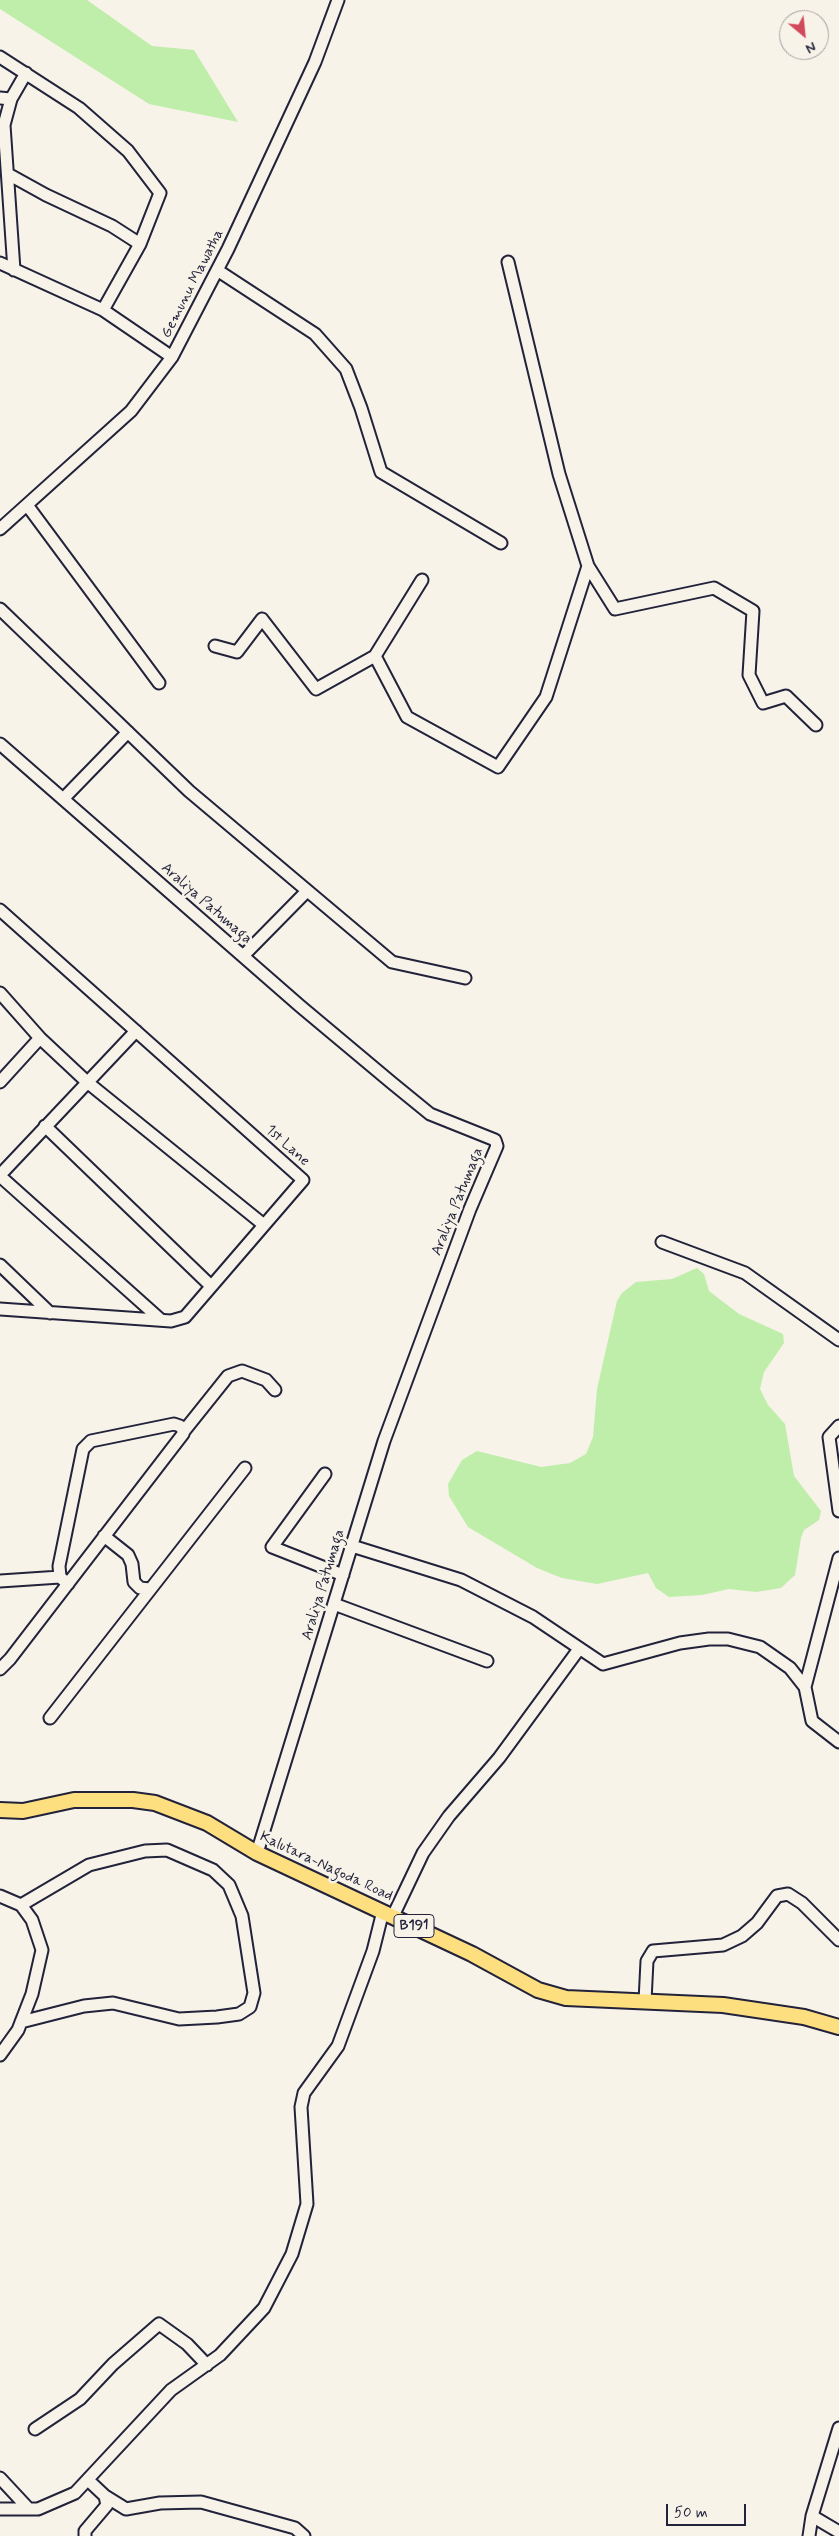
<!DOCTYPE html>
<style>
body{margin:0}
#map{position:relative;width:839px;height:2536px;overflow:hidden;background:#f7f3e8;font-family:Mynerve,sans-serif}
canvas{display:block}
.north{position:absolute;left:779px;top:10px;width:50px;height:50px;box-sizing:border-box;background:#f7f3e8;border:1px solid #a29fa3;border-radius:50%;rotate:152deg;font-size:14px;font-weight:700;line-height:20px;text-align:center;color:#22223b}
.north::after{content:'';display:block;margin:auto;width:18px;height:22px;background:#d1495b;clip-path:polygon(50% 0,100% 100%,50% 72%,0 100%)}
.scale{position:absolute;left:666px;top:2504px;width:80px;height:22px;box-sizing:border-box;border:2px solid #22223b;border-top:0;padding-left:6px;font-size:15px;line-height:18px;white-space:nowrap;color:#22223b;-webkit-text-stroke:4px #f7f3e8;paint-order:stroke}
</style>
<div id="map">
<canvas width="839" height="2536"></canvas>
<div class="north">N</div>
<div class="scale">50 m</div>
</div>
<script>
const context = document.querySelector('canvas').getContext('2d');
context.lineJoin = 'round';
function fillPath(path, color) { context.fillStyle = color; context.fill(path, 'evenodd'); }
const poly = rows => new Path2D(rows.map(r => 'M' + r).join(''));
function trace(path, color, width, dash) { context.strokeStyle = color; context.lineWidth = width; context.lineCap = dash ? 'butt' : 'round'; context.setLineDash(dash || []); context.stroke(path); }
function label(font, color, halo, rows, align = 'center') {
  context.font = font + ' Mynerve,sans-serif'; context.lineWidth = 5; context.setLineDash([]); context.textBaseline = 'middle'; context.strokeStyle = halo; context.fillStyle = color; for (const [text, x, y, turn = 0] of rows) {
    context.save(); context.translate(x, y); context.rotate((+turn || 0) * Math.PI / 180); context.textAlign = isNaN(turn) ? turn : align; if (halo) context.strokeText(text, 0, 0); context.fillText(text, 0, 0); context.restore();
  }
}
fillPath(poly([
 [0,0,87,0,152,46,194,50,238,122,149,104,0,9],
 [697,1268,704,1274,709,1291,739,1314,783,1334,784,1343,764,1372,760,1389,768,1405,785,1424,794,1476,821,1511,819,1520,804,1530,801,1538,795,1575,781,1588,756,1592,729,1589,702,1595,669,1597,656,1588,648,1573,597,1584,562,1578,537,1568,468,1527,449,1496,448,1484,462,1460,477,1451,541,1467,570,1463,586,1454,593,1437,597,1389,617,1301,622,1293,636,1282,672,1279]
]), '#bfedaa');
const minor = poly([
 [0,57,79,108,128,151,160,193,140,244,103,310,172,357],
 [0,98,11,99,26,73],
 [11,99,4,125,14,270],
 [8,174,46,195,112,226,140,244],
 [0,263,103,310],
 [217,270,315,334,346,369,361,408,381,472,501,543],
 [27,505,159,683],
 [0,529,131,411,172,357,228,249,315,62,338,0],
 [588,566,615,609,714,588,753,611,749,675,763,703,786,696,816,725],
 [422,580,375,656,407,717,498,767,546,697,588,566,559,474,508,262],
 [0,609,189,791,392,962,465,978],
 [215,646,237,652,262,619,316,689,375,656],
 [0,744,300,1006,392,1083,430,1114,495,1140,497,1146,470,1209,384,1441,257,1853],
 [63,799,128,732],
 [0,910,303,1180,185,1317,171,1321,0,1309],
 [243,956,307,891],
 [0,993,40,1038,87,1082,264,1225],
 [0,1082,40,1038],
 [45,1126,211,1286],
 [0,1175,136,1031],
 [0,1176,161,1320],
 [662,1242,745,1273,839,1340],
 [0,1265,50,1313],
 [839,1426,829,1437,839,1511],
 [184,1431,228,1376,242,1371,266,1380,275,1390],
 [325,1474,272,1547,343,1575],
 [104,1536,128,1555,132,1564,134,1582,140,1588,150,1589],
 [352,1546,461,1580,533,1617,603,1664,680,1643,709,1639,728,1639,760,1647,790,1668,805,1687,812,1721,839,1742],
 [0,1581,60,1577],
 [334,1604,487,1661],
 [0,1669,10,1659,183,1434,184,1431,180,1426,174,1424,91,1441,83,1449,59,1566,60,1577,68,1584],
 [805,1687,839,1558],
 [50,1718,245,1468],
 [0,1896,21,1905,32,1920,42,1950,32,1994,18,2030,0,2055],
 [393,1916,423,1853,449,1816,499,1758,579,1649],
 [645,2001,647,1961,653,1951,723,1945,742,1936,757,1923,777,1896,788,1894,802,1903,839,1940],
 [21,2022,84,2006,113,2003,179,2019,217,2017,239,2014,250,2007,254,1993,242,1916,229,1885,213,1870,167,1850,145,1851,89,1865,21,1905],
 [35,2429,80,2399,113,2364,159,2324,187,2344,207,2365],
 [0,2478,27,2507],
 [105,2496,126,2509,160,2503,201,2502,295,2528,304,2536],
 [0,2509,38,2509,75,2493,171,2390,220,2355,264,2308,292,2254,307,2204,301,2107,304,2093,338,2046,373,1951,383,1911],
 [812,2516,839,2532],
 [85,2536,85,2531,107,2505,105,2496,88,2480],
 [809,2536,812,2516,839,2428]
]);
const major = poly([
 [0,1810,23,1811,74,1800,133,1800,155,1803,207,1823,257,1853,472,1954,538,1990,566,1998,723,2005,804,2017,839,2027]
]);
trace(minor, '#22223b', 15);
trace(major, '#22223b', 18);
trace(minor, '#f7f3e8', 11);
trace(major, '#fddf80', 14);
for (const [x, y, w] of [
 [414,1926,40]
]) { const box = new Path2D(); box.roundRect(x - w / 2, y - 11.5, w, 23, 4); context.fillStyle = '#f7f3e8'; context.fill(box); trace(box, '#22223b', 1); }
label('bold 14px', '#22223b', null, [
 ["B191",414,1926]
]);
label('15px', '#22223b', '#f7f3e8', [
 ["Gemunu Mawatha",193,284,-63],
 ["Araliya Patumaga",206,904,41],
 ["1st Lane",287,1146,42],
 ["Araliya Patumaga",458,1202,-68],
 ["Araliya Patumaga",324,1585,-73],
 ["Kalutara-Nagoda Road",326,1867,25]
]);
</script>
